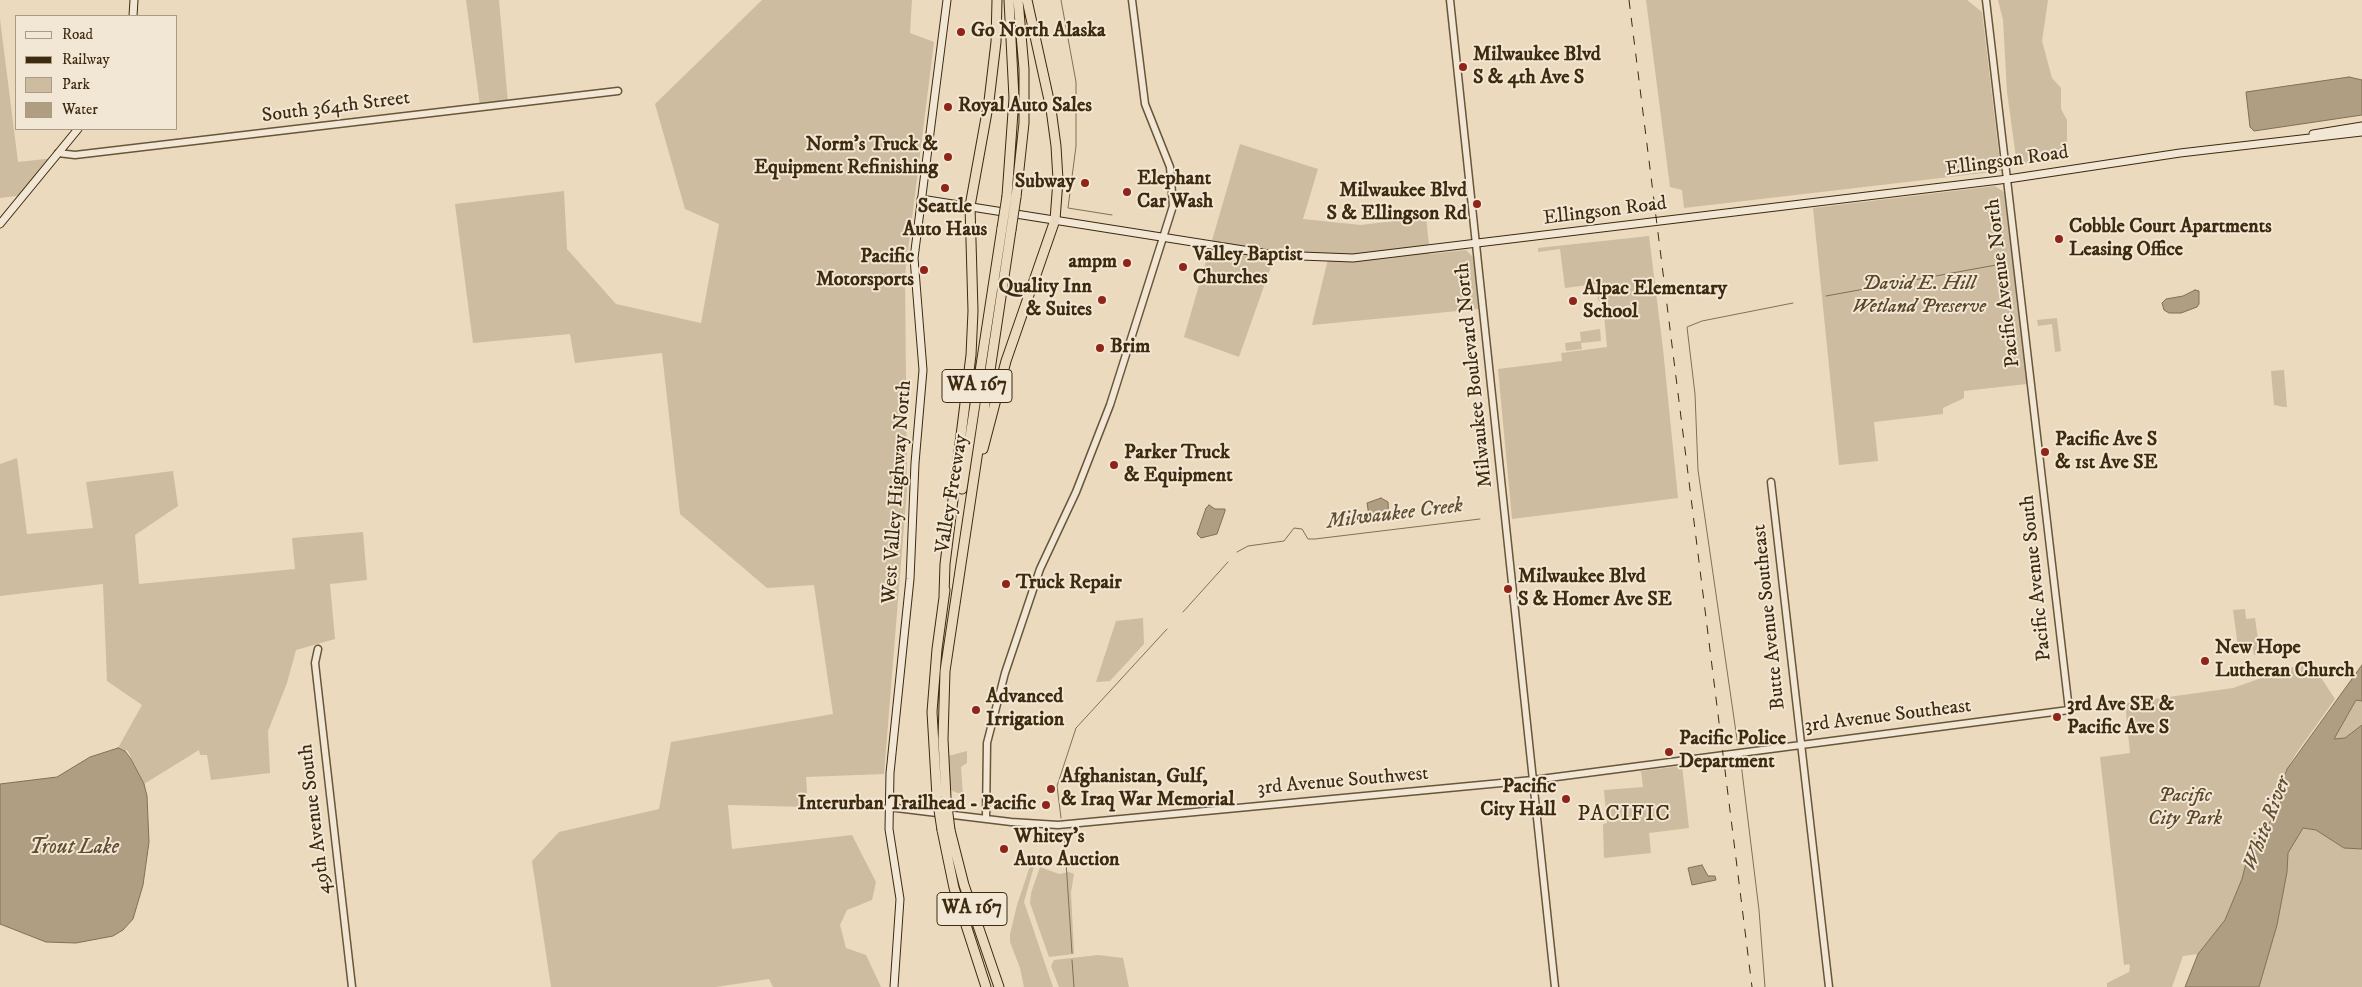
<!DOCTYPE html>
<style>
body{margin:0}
#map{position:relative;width:2362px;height:987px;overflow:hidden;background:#ebdabd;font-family:"IM FELL DW Pica",serif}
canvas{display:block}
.legend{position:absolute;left:15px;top:15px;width:162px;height:115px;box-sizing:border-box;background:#f2e7d4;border:1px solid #aa9b85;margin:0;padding:6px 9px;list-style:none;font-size:15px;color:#3d2a0f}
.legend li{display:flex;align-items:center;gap:10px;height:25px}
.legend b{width:25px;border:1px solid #aa9b85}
</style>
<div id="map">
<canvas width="2362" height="987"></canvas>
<ul class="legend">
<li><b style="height:6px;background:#f2e7d4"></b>Road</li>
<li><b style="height:6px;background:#3d2a0f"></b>Railway</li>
<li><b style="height:14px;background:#cdbc9f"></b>Park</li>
<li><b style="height:14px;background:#b09e82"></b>Water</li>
</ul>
</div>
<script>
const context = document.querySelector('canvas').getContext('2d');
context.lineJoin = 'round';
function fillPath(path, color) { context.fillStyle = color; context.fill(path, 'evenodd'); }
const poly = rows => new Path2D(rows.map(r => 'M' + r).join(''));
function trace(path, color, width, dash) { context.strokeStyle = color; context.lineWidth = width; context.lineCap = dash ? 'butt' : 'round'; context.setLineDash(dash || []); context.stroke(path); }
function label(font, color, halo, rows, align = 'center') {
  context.font = font + ' "IM FELL DW Pica",serif'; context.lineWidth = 4; context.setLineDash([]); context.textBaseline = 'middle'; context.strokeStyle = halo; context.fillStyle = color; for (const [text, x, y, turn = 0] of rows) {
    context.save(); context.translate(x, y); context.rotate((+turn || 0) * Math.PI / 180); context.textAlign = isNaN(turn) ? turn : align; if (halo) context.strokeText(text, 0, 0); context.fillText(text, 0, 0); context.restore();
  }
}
fillPath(poly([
 [466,0,499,0,508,103,480,106],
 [762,0,912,0,910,33,934,42,905,275,907,489,884,774,806,777,808,807,728,805,732,849,852,835,876,882,872,900,847,910,840,925,846,948,866,955,881,987,773,987,769,979,716,987,551,987,532,861,559,832,659,809,671,742,833,714,814,585,767,588,680,514,662,353,575,363,570,334,473,343,455,204,564,191,567,249,616,304,701,323,719,224,685,209,655,104],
 [1646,0,1967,0,1982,12,2001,171,1684,208,1682,190,1670,187],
 [1998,0,2048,0,2042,41,2052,78,2061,88,2061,109,2067,120,2067,158,2017,165,2007,92,2003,20],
 [0,19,18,162,54,158,24,195,0,198],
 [1240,144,1318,169,1303,219,1361,225,1426,217,1430,254,1466,250,1473,257,1479,309,1312,325,1328,259,1275,255,1239,357,1184,337],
 [1995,186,2004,192,2027,384,1964,391,1964,398,1943,408,1943,414,1874,422,1878,461,1839,465,1813,208],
 [1649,236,1663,349,1678,498,1512,519,1498,369,1562,361,1561,353,1607,347,1603,304,1598,300,1596,284,1565,288,1560,249,1538,252,1538,248],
 [2057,318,2061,351,2055,352,2052,324,2038,326,2037,320],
 [1600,329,1601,341,1581,343,1582,349,1566,351,1565,343,1581,341,1580,332],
 [2284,370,2287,407,2284,407,2274,405,2271,371],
 [17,458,27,534,93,528,86,482,173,471,178,506,135,535,139,584,295,569,292,538,363,532,367,580,330,584,335,639,296,650,287,683,268,731,270,773,211,780,207,755,200,755,199,750,144,784,128,751,118,748,142,705,107,681,103,584,0,596,0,464],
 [2245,609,2246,619,2255,618,2260,654,2254,655,2252,645,2238,647,2233,610],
 [1143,618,1144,644,1110,681,1096,682,1116,621],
 [2310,661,2335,699,2295,755,2284,774,2280,805,2275,816,2260,833,2246,863,2242,879,2225,920,2198,954,2183,956,2172,987,2107,987,2107,983,2129,972,2130,967,2129,964,2124,965,2100,757,2130,753,2125,703,2233,688],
 [2356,700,2362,701,2362,725,2345,738,2334,739],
 [967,751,967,763,961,767,963,795,950,790,948,756],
 [1682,766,1689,828,1649,833,1651,853,1604,858,1603,824,1607,823,1604,790,1643,787,1641,771],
 [2303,828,2316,830,2344,848,2362,849,2362,987,2259,987,2277,925,2287,872,2288,853],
 [1036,859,1024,902,1053,987,1024,987,1020,968,1010,942,1010,934,1017,905,1029,869],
 [1040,867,1059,874,1069,872,1074,874,1071,892,1074,954,1049,957,1030,903,1031,893],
 [1098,955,1123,958,1129,987,1059,987,1051,966,1054,960]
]), '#cdbc9f');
const water = poly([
 [2349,77,2362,80,2362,115,2254,131,2250,127,2246,92,2349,77],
 [2195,290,2199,291,2199,304,2197,307,2181,313,2169,313,2164,310,2162,303,2166,299,2183,296,2195,290],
 [1381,498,1388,502,1389,521,1370,522,1367,503,1381,498],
 [1209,505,1215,509,1225,509,1225,511,1217,534,1201,538,1197,534,1206,508,1209,505],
 [2362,665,2362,701,2356,700,2334,739,2345,738,2362,725,2362,849,2344,848,2316,830,2303,828,2288,853,2287,872,2277,925,2259,987,2185,987,2198,954,2225,920,2242,879,2246,863,2260,833,2275,816,2280,805,2283,780,2287,769,2362,665],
 [118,748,125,751,131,759,144,784,147,796,149,842,143,885,133,919,123,930,113,936,76,943,46,942,0,924,0,784,57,777,90,757,118,748],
 [1702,865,1708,876,1715,876,1716,880,1692,885,1688,868,1702,865]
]);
fillPath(water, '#b09e82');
trace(water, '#827054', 1);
trace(poly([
 [1061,0,1076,82,1076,146,1068,208,1112,215],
 [1826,296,2007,263],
 [1237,552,1248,546,1284,541,1294,528,1302,529,1308,539,1315,539,1480,519],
 [1183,612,1228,562],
 [1738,746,1698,470,1695,394,1687,327,1702,321,1793,303],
 [1741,763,1759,910,1765,987],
 [1061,818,1057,786,1076,728,1167,629],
 [1064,831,1072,953],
 [1072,960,1074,987]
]), '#827054', 1);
const tertiary = poly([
 [1450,0,1555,987],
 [58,153,75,155,618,91],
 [1771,482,1829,987],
 [318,649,315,663,352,987],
 [888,807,1011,822,1058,825,1533,780,2069,710,1986,0],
 [986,819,987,743,1005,673,1040,569,1076,492,1110,405,1173,206,1170,167,1145,104,1132,0]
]);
const secondary = poly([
 [133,16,134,0],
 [2313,134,2362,126],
 [921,199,1275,255,1353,258,2008,179,2180,153,2362,132],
 [0,224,78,129],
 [894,987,900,899,889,829,890,773,910,579,915,463,923,370,914,258,947,0]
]);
const motorway = poly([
 [1007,196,1014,98,1009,0],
 [1016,197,1024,123,1024,69,1018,0],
 [983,449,1006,361,1055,220,1058,180,1056,146,1051,109,1027,0],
 [962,489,1002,228],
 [944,595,945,564,971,355,973,311,970,206,989,101,996,42,997,0],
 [937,797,932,712,937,649,945,590],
 [946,798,943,739,945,671,1011,230],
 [942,830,954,888,986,987],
 [950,830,964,885,999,987]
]);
trace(tertiary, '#68563a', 9);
trace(secondary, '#3d2a0f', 9);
trace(motorway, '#3d2a0f', 11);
trace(tertiary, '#f2e7d4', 6);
trace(secondary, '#f2e7d4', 7);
trace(motorway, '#ebdabd', 9);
trace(poly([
 [1629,0,1752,987]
]), '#3d2a0f', 1, [9, 9]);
const motorwayBridge = poly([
 [1002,228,1007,196],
 [1011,230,1016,197],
 [937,797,942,830],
 [946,798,950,830]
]);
trace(motorwayBridge, '#3d2a0f', 11, []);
trace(motorwayBridge, '#ebdabd', 9);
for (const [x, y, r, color] of [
 [961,32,5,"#8f2418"],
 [1463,67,5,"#8f2418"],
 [948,107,5,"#8f2418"],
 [948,157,5,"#8f2418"],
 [1085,183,5,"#8f2418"],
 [945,188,5,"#8f2418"],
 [1127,192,5,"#8f2418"],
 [1477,204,5,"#8f2418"],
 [2059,239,5,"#8f2418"],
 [1127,263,5,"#8f2418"],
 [1183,267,5,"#8f2418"],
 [924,270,5,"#8f2418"],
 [1102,300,5,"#8f2418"],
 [1573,301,5,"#8f2418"],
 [1100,348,5,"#8f2418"],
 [2045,452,5,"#8f2418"],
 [1114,465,5,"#8f2418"],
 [1006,584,5,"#8f2418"],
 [1508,589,5,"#8f2418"],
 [2205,661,5,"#8f2418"],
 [976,710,5,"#8f2418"],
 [2057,717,5,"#8f2418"],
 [1669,752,5,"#8f2418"],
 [1051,789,5,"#8f2418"],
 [1566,799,5,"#8f2418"],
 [1046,805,5,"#8f2418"],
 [1004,849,5,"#8f2418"]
]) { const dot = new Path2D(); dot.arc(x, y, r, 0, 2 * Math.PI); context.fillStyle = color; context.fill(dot); trace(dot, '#f2e7d4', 2); }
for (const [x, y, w] of [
 [977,386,70],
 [972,909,70]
]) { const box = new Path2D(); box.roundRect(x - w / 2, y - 16.5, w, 33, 4); context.fillStyle = '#f2e7d4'; context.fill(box); trace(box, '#3d2a0f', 1); }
label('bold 19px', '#3d2a0f', null, [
 ["WA 167",977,386],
 ["WA 167",972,909]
]);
label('bold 20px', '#3d2a0f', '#f2e7d4', [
 ["Go North Alaska",971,32],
 ["Milwaukee Blvd",1473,56],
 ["S & 4th Ave S",1473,79],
 ["Royal Auto Sales",958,107],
 ["Norm's Truck &",938,146,"right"],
 ["Equipment Refinishing",938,169,"right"],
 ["Elephant",1137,180],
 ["Car Wash",1137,203],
 ["Subway",1075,183,"right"],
 ["Milwaukee Blvd",1467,192,"right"],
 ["S & Ellingson Rd",1467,215,"right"],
 ["Seattle",945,208,"center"],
 ["Auto Haus",945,231,"center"],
 ["Cobble Court Apartments",2069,228],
 ["Leasing Office",2069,251],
 ["Valley Baptist",1193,256],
 ["Churches",1193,279],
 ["Pacific",914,258,"right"],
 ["Motorsports",914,281,"right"],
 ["ampm",1117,263,"right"],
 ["Quality Inn",1092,288,"right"],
 ["& Suites",1092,311,"right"],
 ["Alpac Elementary",1583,290],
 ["School",1583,313],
 ["Brim",1110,348],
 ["Pacific Ave S",2055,441],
 ["& 1st Ave SE",2055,464],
 ["Parker Truck",1124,454],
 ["& Equipment",1124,477],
 ["Milwaukee Blvd",1518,578],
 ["S & Homer Ave SE",1518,601],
 ["Truck Repair",1016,584],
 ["New Hope",2215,649],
 ["Lutheran Church",2215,672],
 ["Advanced",986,698],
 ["Irrigation",986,721],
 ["3rd Ave SE &",2067,706],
 ["Pacific Ave S",2067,729],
 ["Pacific Police",1679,740],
 ["Department",1679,763],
 ["Afghanistan, Gulf,",1061,778],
 ["& Iraq War Memorial",1061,801],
 ["Pacific",1556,788,"right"],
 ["City Hall",1556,811,"right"],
 ["Interurban Trailhead - Pacific",1036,805,"right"],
 ["Whitey's",1014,838],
 ["Auto Auction",1014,861]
], 'left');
label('20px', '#3d2a0f', '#f2e7d4', [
 ["South 364th Street",336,108,-7],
 ["Ellingson Road",2007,162,-8],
 ["Ellingson Road",1605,212,-7],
 ["Pacific Avenue North",2004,283,-97],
 ["Milwaukee Boulevard North",1475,375,-96],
 ["West Valley Highway North",898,492,-86],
 ["Valley Freeway",953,494,-81],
 ["Pacific Avenue South",2037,578,-96],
 ["Butte Avenue Southeast",1770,617,-96],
 ["3rd Avenue Southeast",1888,717,-7],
 ["3rd Avenue Southwest",1343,782,-5],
 ["49th Avenue South",316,819,-97]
]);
label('italic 20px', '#5a472c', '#f2e7d4', [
 ["David E. Hill",1919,285],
 ["Wetland Preserve",1919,308],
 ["Pacific",2185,797],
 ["City Park",2185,820]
]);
label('italic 21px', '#604d32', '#f2e7d4', [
 ["Milwaukee Creek",1395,515,-7],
 ["White River",2268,824,-69],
 ["Trout Lake",74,849]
]);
context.letterSpacing = '1px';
label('22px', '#3d2a0f', '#f2e7d4', [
 ["PACIFIC",1624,815]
]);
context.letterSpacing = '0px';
</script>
